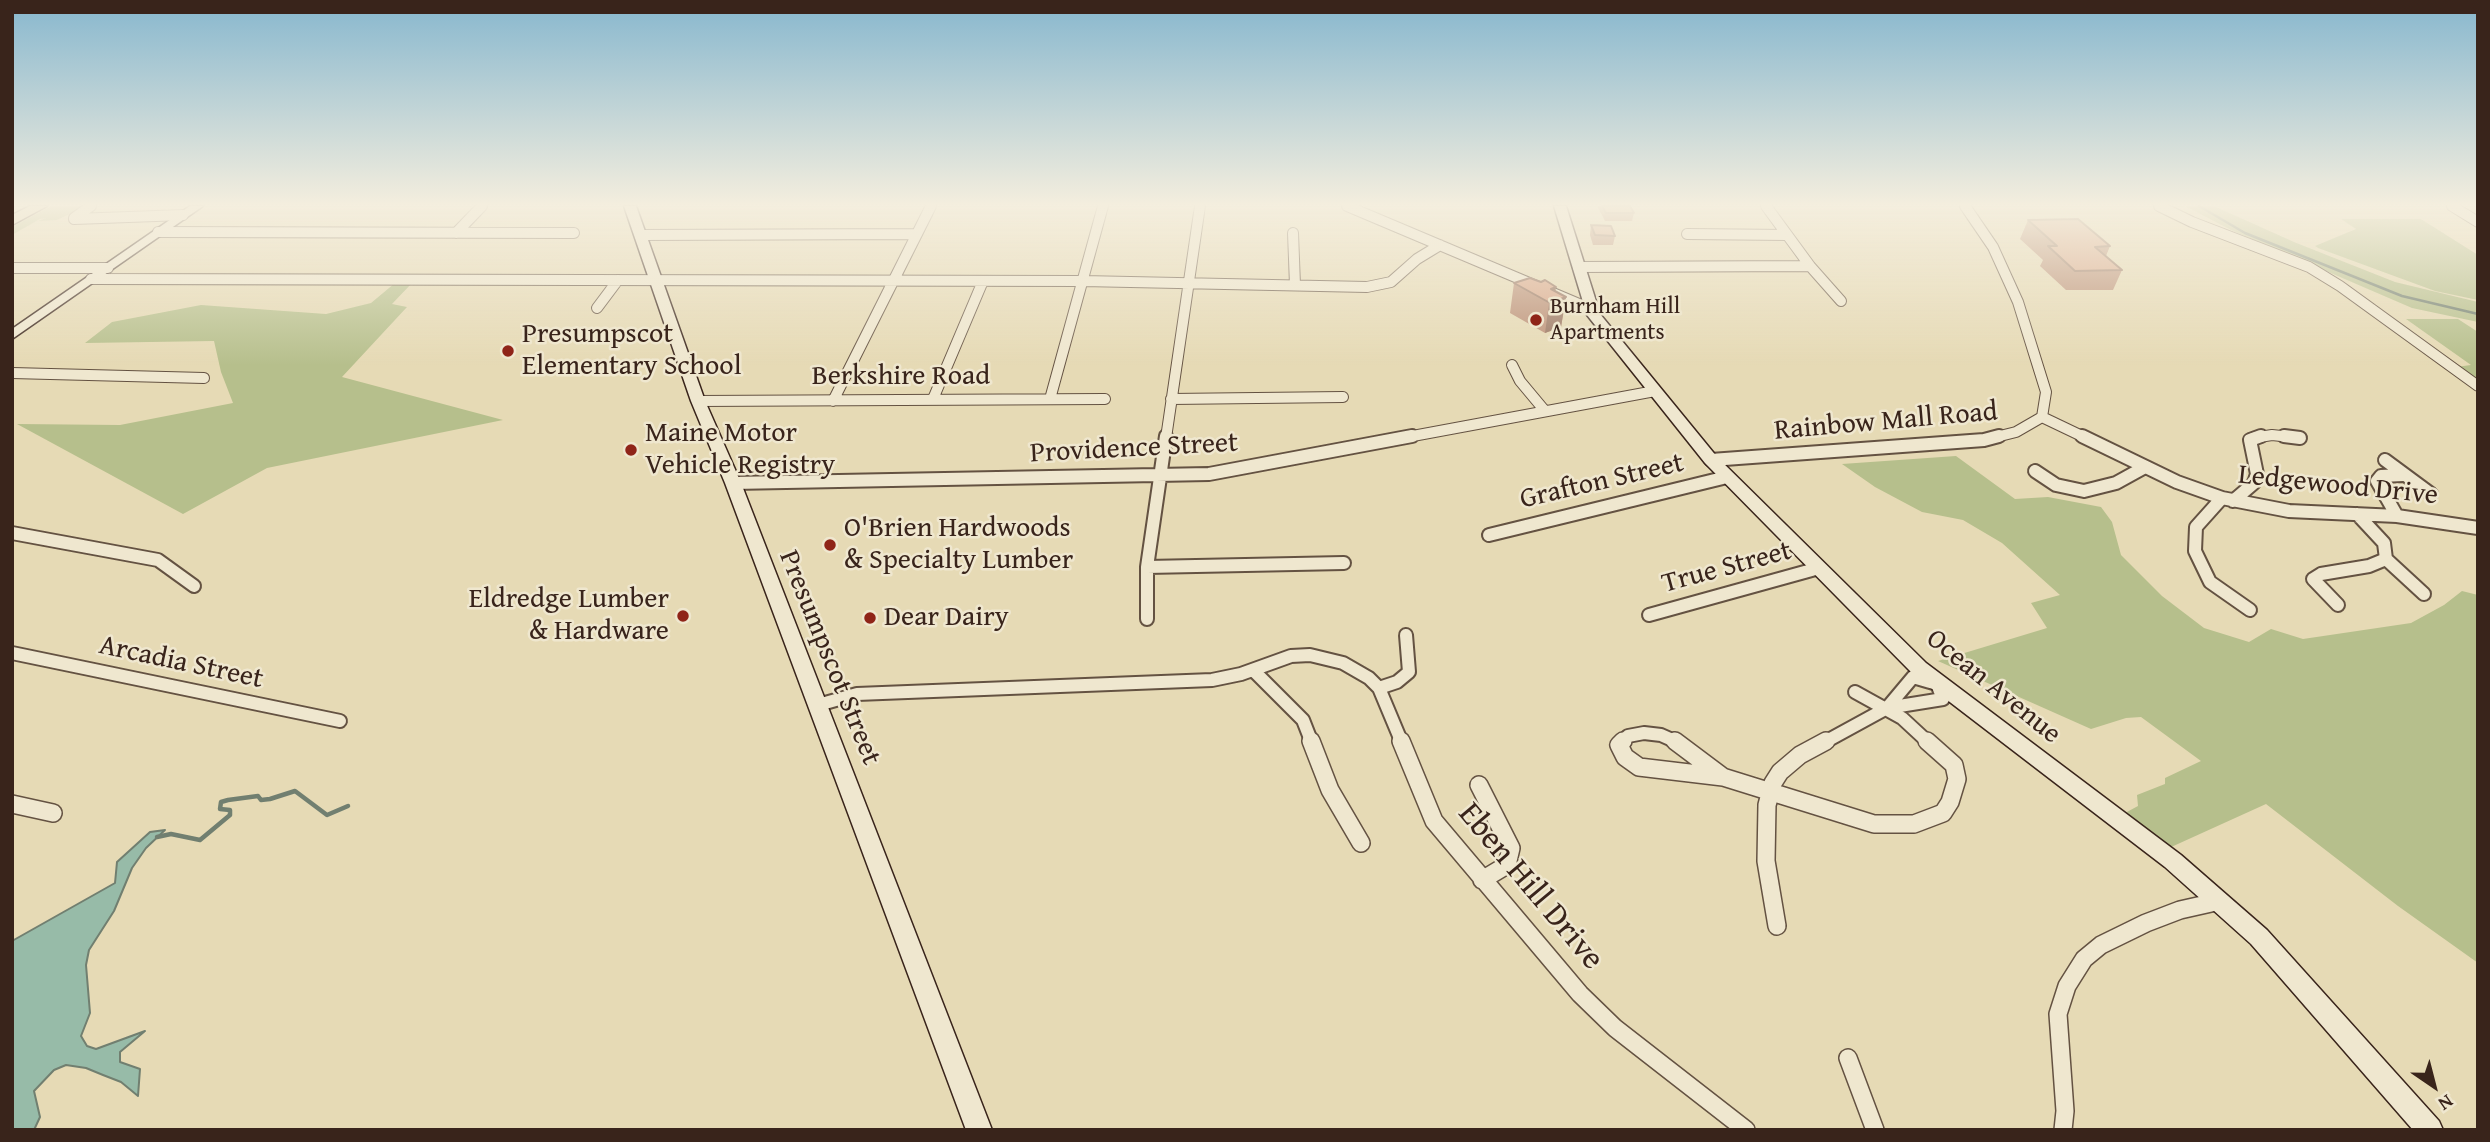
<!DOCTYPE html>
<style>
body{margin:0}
#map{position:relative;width:2490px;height:1142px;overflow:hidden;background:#e6dab5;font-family:"Gentium Book Plus",serif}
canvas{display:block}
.frame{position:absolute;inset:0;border:14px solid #39241b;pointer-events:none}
.north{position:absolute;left:2399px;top:1051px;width:70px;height:70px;-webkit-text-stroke:5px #efe7cf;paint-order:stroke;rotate:145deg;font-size:19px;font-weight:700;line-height:28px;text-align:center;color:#39241b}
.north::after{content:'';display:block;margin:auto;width:24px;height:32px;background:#39241b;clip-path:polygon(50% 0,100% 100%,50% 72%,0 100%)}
</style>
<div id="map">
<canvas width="2490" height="1142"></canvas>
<div class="frame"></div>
<div class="north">N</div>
</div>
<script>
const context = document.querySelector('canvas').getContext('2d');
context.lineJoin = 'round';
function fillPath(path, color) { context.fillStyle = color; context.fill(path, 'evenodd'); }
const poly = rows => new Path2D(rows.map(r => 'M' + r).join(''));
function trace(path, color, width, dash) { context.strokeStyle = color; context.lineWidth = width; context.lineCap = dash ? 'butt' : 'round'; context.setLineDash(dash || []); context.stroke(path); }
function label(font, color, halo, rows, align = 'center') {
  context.font = font + ' "Gentium Book Plus",serif'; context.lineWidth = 5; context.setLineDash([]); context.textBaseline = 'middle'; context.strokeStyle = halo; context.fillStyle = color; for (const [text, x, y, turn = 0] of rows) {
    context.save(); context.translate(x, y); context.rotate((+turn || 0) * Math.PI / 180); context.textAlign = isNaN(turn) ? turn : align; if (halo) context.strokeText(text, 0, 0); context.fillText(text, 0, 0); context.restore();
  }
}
fillPath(poly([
 [51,206,87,206,57,220,38,221,46,218,40,219,12,235,12,227],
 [2185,206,2214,206,2294,242,2395,282,2478,302,2478,322,2412,308,2231,230],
 [2341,219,2421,219,2478,255,2478,300,2435,291,2318,248,2315,246,2356,229],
 [413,282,392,304,407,307,342,377,503,420,267,468,183,514,17,424,120,425,233,403,221,372,214,341,85,343,112,322,201,305,326,314,371,303,395,283],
 [2406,319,2458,319,2478,332,2478,380,2456,367,2471,365],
 [1956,456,2015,499,2048,497,2101,507,2112,522,2121,555,2162,596,2204,628,2249,642,2271,629,2303,639,2411,623,2444,605,2462,591,2478,595,2478,963,2398,906,2266,804,2169,848,2125,813,2138,806,2137,795,2165,784,2165,778,2201,761,2141,717,2126,718,2091,729,1938,661,2047,628,2031,603,2060,595,2002,543,1963,520,1922,512,1875,487,1842,464]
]), '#b6bf8c');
const water = poly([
 [165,830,146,848,132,868,114,911,89,950,86,965,90,1013,81,1036,87,1046,96,1049,145,1031,120,1052,120,1062,140,1069,138,1096,121,1082,103,1075,86,1068,66,1065,54,1070,34,1091,40,1117,34,1130,12,1130,12,941,115,883,117,862,150,832,165,830]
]);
fillPath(water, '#97bba8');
trace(water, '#717f70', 2);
trace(poly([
 [2199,206,2245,233,2402,296,2478,314]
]), '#717f70', 2.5);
trace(poly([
 [157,837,171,834,200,840,230,815,230,810,220,809,221,802,228,800,258,796,261,800,270,799,295,791,327,815,348,806]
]), '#717f70', 4.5);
const streetFar2 = poly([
 [1347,206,1591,309],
 [1766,206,1810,266,1841,301],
 [1965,206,1993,247,2018,302,2046,392,2042,417,2016,432,1992,438],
 [2159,206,2192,222,2309,267,2340,286,2478,386],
 [2452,206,2478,222],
 [74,218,91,206],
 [74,219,183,215],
 [158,232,574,233],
 [456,233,482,206],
 [1293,233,1295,285],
 [1687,234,1787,235],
 [641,235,917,234],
 [1578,267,1810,266],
 [12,268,108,268],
 [91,279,1083,281,1367,287,1391,282,1417,259,1440,245],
 [597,308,618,280],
 [1512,365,1520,381,1545,411],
 [12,373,204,378],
 [933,399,983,281],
 [1050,399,1103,206],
 [1171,399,1343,397],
 [698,401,1105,399],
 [833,401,931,206],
 [2042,417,2086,438],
 [1166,438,1200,206],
 [1402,438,1655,391],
 [2253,438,2272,435,2300,438]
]);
const streetFar1 = poly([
 [2082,436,2177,482,2222,498,2289,511,2397,516,2478,528],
 [2284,436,2300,438],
 [1711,460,1984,440,1999,436],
 [2385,460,2431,494],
 [2035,471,2056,485,2084,491,2116,483,2145,467],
 [733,483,1209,474,1412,436],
 [2222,498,2196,527,2195,551,2210,582,2250,610],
 [2233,501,2254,483,2257,474,2250,440,2261,436],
 [2397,516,2377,481,2381,476,2403,475],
 [12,533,158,560,194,586],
 [1489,535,1727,477],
 [2386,559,2424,594],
 [1147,567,1344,563],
 [2338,605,2313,579,2321,574,2369,566,2386,559,2384,543,2357,514],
 [1649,615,1819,568],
 [1147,619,1147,567,1166,436],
 [12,653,340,721],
 [1253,670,1303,720,1312,743],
 [1913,677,1937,684,1943,699,1887,708,1913,677],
 [1379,688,1397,682,1409,672,1406,635],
 [1855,692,1902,718,1929,743],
 [818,705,857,694,1212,680,1241,674,1291,656,1310,655,1343,663,1369,678,1379,688,1402,743],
 [1621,743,1628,736,1644,733,1661,735,1679,743],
 [1823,743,1887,708]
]);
const street = poly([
 [1311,741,1330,790,1361,843],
 [1401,741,1434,821,1580,994,1615,1028,1746,1130],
 [1623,741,1619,745,1625,757,1639,767,1723,777,1675,741],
 [1723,777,1874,824,1914,824,1943,813,1950,802,1957,779,1954,765,1927,741],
 [1479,785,1511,848,1507,865,1482,880],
 [12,804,53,813],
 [1777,926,1766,861,1767,805,1773,783,1780,772,1800,755,1826,741],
 [1848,1058,1875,1130],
 [2063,1130,2065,1111,2058,1014,2067,986,2084,959,2101,945,2146,923,2180,910,2220,901]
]);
const secondary = poly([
 [190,206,203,206,12,339,12,329,190,206],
 [624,206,636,206,705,401,741,483,992,1130,966,1130,725,483,691,401,624,206],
 [1554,206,1566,206,1600,314,1717,457,1926,663,2181,855,2267,930,2439,1121,2443,1130,2413,1130,2251,944,2165,867,1912,673,1705,463,1587,315,1554,206]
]);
const highway = poly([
 [30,206,47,206,12,225,12,215,30,206]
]);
trace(streetFar2, '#645242', 12);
trace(streetFar1, '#645242', 16);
trace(street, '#645242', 20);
trace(secondary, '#39241b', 3);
trace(highway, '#39241b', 3);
trace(streetFar2, '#efe7cf', 10);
trace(streetFar1, '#efe7cf', 12);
trace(street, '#efe7cf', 17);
fillPath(secondary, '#efe7cf');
fillPath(highway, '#e6dab5');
fillPath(poly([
 [1597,206,1630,206,1634,213,1632,221,1605,221],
 [2028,220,2110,246,2106,256,2122,270,2113,290,2066,290,2040,266,2043,260,2020,239],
 [1591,225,1615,236,1613,245,1593,245,1590,235],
 [1541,282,1566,297,1561,327,1545,333,1510,313,1514,283]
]), '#bb8f76');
fillPath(poly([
 [1556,287,1554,301,1566,297,1561,327,1545,333,1551,289]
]), '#987460');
const building = poly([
 [1602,206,1630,206,1634,213,1606,213,1602,206],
 [2078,219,2110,246,2095,247,2122,270,2075,271,2048,246,2057,246,2028,220,2078,219],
 [1591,225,1611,226,1615,236,1595,235,1591,225],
 [1530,278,1541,282,1545,280,1556,287,1551,289,1566,297,1550,303,1514,283,1530,278]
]);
fillPath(building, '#d9a689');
trace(building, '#987460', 2);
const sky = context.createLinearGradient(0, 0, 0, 365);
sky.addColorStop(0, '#87b7ce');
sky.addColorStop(0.56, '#f4eede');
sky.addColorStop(1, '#f4eede00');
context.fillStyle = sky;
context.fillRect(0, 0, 2490, 365);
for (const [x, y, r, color] of [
 [1536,320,7,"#8f2418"],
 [508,351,7,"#8f2418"],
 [631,450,7,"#8f2418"],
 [830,545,7,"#8f2418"],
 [683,616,7,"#8f2418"],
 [870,618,7,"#8f2418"]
]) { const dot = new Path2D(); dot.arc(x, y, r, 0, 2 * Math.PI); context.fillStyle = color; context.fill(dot); trace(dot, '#efe7cf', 2.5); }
label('23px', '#39241b', '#efe7cf', [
 ["Burnham Hill",1550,307],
 ["Apartments",1550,333]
], 'left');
label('28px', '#39241b', '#efe7cf', [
 ["Presumpscot",522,335],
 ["Elementary School",522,367],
 ["Maine Motor",645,434],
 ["Vehicle Registry",645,466],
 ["O'Brien Hardwoods",844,529],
 ["& Specialty Lumber",844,561],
 ["Eldredge Lumber",669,600,"right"],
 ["& Hardware",669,632,"right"],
 ["Dear Dairy",884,618]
], 'left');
label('28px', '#39241b', '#efe7cf', [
 ["Berkshire Road",901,377],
 ["Rainbow Mall Road",1886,422,-5],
 ["Providence Street",1134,449,-3],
 ["Grafton Street",1602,482,-13],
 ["Ledgewood Drive",2338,486,6],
 ["True Street",1727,568,-15],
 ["Presumpscot Street",829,658,68],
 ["Arcadia Street",181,663,12],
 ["Ocean Avenue",1993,687,39]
]);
label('33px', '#39241b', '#efe7cf', [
 ["Eben Hill Drive",1530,887,50]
]);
</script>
